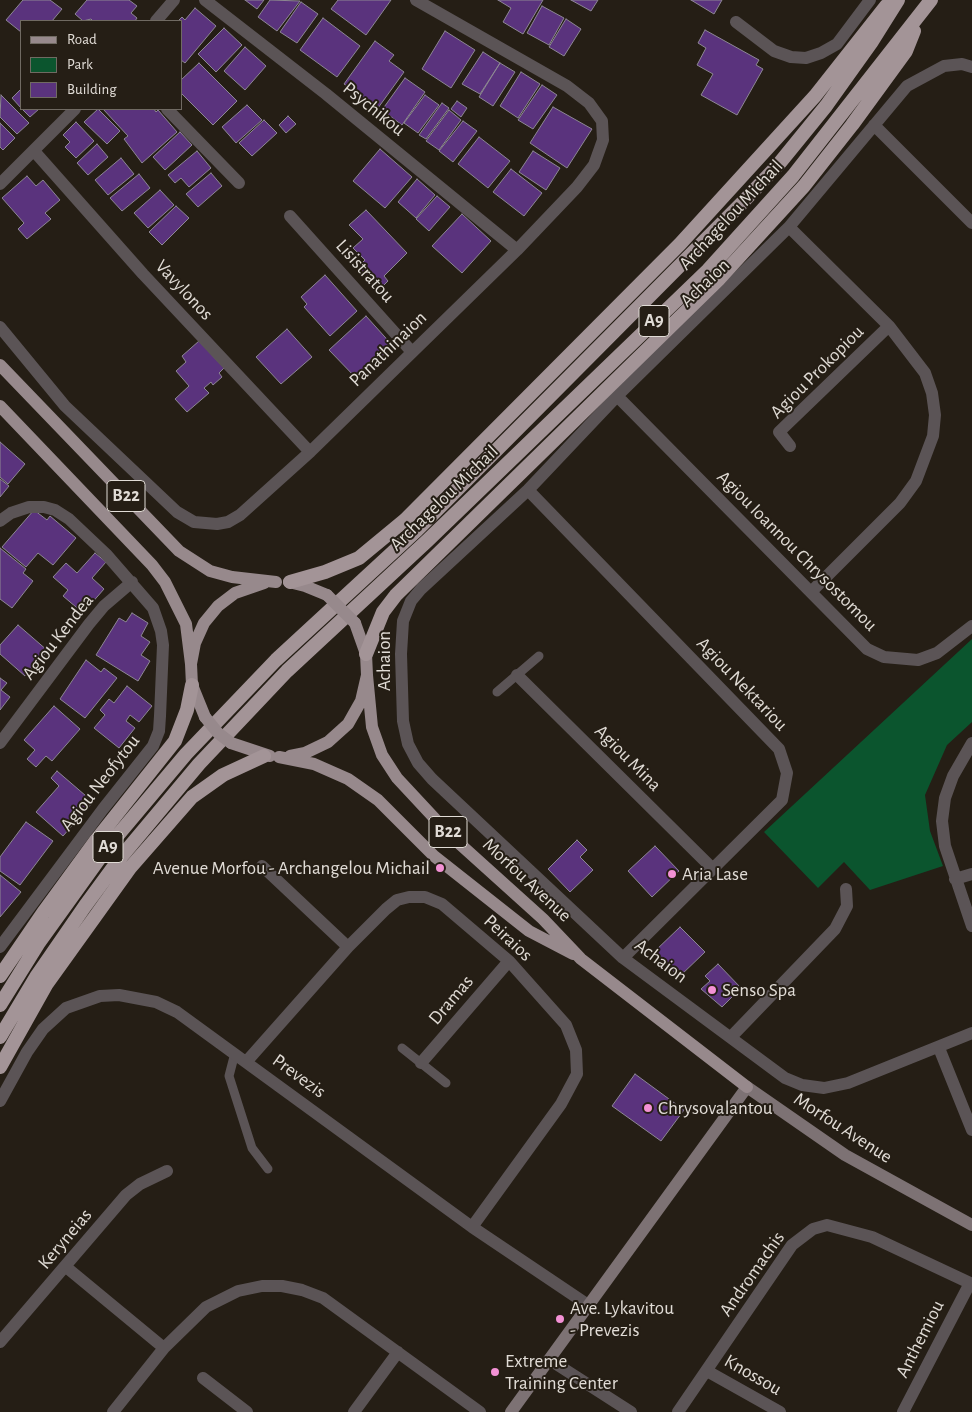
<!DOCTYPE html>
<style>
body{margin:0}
#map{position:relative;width:972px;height:1412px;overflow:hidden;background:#251e15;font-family:"Alegreya Sans",sans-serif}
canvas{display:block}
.legend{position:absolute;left:20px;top:20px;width:162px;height:90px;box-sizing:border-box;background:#251e15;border:1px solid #706a62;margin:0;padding:6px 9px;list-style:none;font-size:15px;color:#e1dcd6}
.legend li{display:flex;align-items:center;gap:10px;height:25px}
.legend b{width:25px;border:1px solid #706a62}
</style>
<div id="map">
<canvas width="972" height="1412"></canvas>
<ul class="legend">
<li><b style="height:6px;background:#97898c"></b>Road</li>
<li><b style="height:14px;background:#0b552e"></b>Park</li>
<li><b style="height:14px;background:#5a337d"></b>Building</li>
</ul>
</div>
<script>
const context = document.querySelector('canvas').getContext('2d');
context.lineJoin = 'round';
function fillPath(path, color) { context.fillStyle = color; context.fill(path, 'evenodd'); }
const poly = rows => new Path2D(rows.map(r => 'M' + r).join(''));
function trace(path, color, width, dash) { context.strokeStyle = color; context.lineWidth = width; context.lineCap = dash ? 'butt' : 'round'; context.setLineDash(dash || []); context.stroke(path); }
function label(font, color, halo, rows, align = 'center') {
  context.font = font + ' "Alegreya Sans",sans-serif'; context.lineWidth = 4; context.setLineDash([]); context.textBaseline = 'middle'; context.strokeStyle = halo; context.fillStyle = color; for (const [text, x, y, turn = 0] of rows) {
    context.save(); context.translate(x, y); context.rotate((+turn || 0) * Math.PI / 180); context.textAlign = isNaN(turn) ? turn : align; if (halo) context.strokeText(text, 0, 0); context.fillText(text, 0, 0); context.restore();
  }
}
fillPath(poly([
 [972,639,972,722,947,745,925,795,930,831,943,866,870,890,844,862,818,888,764,832]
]), '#0b552e');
const building = poly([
 [23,0,50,0,62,9,52,21,21,21,21,32,6,20,23,0],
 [87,0,129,0,137,6,131,13,137,18,135,21,93,21,91,19,83,21,75,14,87,0],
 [245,0,264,0,257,9,245,0],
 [270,0,300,1,277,31,258,17,270,0],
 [338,0,391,0,366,35,331,9,338,0],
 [498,0,543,0,523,34,503,22,511,8,498,0],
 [571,0,598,0,591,11,571,0],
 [691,0,722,0,714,14,691,0],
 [301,2,318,14,297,43,280,32,301,2],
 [542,6,564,18,549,45,527,33,542,6],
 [195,8,216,26,185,63,181,60,181,21,178,21,182,17,185,20,195,8],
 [323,18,360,46,337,77,300,50,323,18],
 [566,19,581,29,564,56,549,47,566,19],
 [224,28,242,45,216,72,198,54,224,28],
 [705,30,759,60,756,65,763,69,737,115,701,95,713,74,697,65,706,48,698,43,705,30],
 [445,31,475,50,451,88,422,69,445,31],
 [375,41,394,55,389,61,404,72,378,108,344,84,375,41],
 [245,47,266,66,245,90,224,71,245,47],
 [483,52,500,63,480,94,462,84,483,52],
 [199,63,237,101,213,125,181,93,181,80,199,63],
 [500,63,515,72,493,106,479,97,500,63],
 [521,72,540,84,518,118,500,106,521,72],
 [405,78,425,92,402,125,382,110,405,78],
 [542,85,557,95,533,129,518,120,542,85],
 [21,89,21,108,12,98,21,89],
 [1,95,29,123,17,134,0,117,1,95],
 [425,95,439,105,418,133,404,123,425,95],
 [457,101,467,108,461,117,451,109,457,101],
 [442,103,449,108,426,139,419,135,442,103],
 [247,105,262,120,236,143,222,127,247,105],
 [553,107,592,129,567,168,530,143,553,107],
 [22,109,39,109,30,117,22,109],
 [98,109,120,131,107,144,84,122,98,109],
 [103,109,154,109,156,112,158,110,177,132,142,163,124,139,128,136,103,109],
 [449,110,461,120,439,150,426,141,449,110],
 [288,116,296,124,286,133,279,125,288,116],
 [264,120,277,133,252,156,239,143,264,120],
 [463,121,477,131,453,162,439,151,463,121],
 [76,122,94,141,76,158,65,147,70,142,63,135,76,122],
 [0,123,15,138,3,150,0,147,0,123],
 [180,132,192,145,165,170,153,157,180,132],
 [479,137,510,161,488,188,458,164,479,137],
 [97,144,108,157,88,175,77,163,97,144],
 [380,149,412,177,385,208,353,181,380,149],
 [197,151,211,168,189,187,181,178,175,183,168,175,197,151],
 [533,151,560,168,546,190,519,172,533,151],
 [121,158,134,174,108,195,95,180,121,158],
 [511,169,542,193,524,216,493,192,511,169],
 [211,173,222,186,198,207,186,194,211,173],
 [139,174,150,188,122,211,110,198,139,174],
 [27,176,36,186,43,180,60,200,45,213,51,219,27,239,18,229,24,223,2,198,27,176],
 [417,179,435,195,416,218,398,202,417,179],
 [160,190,174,205,148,228,134,213,160,190],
 [437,196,450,207,429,231,416,219,437,196],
 [176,206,189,218,162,245,149,232,176,206],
 [366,210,407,253,384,276,388,281,380,289,358,267,365,260,353,248,363,239,349,225,366,210],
 [462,214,491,241,462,273,432,246,462,214],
 [325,275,357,311,330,336,304,307,307,304,301,297,325,275],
 [366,316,393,346,357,379,329,350,366,316],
 [287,329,312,357,281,384,256,357,287,329],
 [199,341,224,368,219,373,222,377,213,385,211,382,204,388,209,393,187,412,175,399,189,386,176,371,186,362,182,356,199,341],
 [0,442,25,464,8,484,0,477,0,442],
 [0,479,9,486,0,497,0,479],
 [34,510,47,520,50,516,76,538,53,565,38,553,26,567,2,547,34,510],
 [0,548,26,569,23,573,33,581,12,608,0,599,0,548],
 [95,553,106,562,92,578,104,589,83,613,63,596,68,590,53,577,66,563,77,573,95,553],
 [132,613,148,623,141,636,150,642,141,655,150,661,138,681,96,655,119,618,126,622,132,613],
 [18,625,48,651,25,676,0,654,0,645,18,625],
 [86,660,101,672,104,668,117,678,85,718,60,699,86,660],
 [0,678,7,683,1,690,10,697,0,710,0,678],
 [127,686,152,706,139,722,130,715,126,721,135,728,119,748,94,728,105,715,100,710,109,699,114,703,127,686],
 [54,706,80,729,52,761,46,756,36,767,27,759,35,750,24,740,54,706],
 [57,771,93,802,63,836,36,812,59,786,51,778,57,771],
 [26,822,53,841,20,885,0,871,0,857,26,822],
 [577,840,587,850,580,857,593,870,570,892,548,869,577,840],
 [655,846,679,871,652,897,628,871,655,846],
 [0,875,21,892,0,917,0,875],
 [680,927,705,952,679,977,654,952,680,927],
 [718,964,741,988,722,1007,701,989,710,981,705,976,718,964],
 [635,1074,684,1110,661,1141,612,1106,635,1074]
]);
fillPath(building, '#5a337d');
trace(building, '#8d8794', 1);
trace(poly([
 [497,692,539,656],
 [402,1048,446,1083],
 [235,1053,229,1076,252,1148,268,1169]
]), '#5b5456', 9);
trace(poly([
 [205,0,326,94,517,250],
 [156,21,174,0],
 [736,22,774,51,791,57,806,58,821,53,837,44,870,0],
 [972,67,962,64,944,66,907,86,789,227,617,396,528,490,421,589,411,601,403,621,401,654,403,721,408,744,418,763,432,779,623,958,785,1078,802,1085,824,1088,848,1083,972,1033],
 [167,109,239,183],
 [874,125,972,223],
 [34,151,143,274,310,452],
 [0,184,75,109],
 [290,216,412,352],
 [789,227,889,326,925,373,932,393,935,415,933,436,916,481,900,503,812,591],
 [0,327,65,406,177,512,194,522,217,524,228,522,240,515,310,452,517,250,577,187,594,165,603,140,602,121,589,103,567,86,416,0],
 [617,396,867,649,884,657,918,660,937,653,972,626],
 [790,446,779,432,889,326],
 [528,490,779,749,787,773,782,800,623,958],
 [0,521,11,513,29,507,44,507,55,510,69,519,106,554,153,608,161,631,163,645,160,716,159,731,153,746,103,809,0,947],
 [517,675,712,868],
 [0,743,89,624,104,606,132,582],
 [972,743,953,776,945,798,942,821,945,846,972,926],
 [262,866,348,947],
 [955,879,972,874],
 [731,1037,835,929,847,906,846,889],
 [939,1048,972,1130],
 [247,1061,348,947,386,909,397,900,409,897,425,897,442,904,509,961,566,1025,576,1050,577,1074,561,1104,472,1227],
 [421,1063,509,961],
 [0,1101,27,1052,43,1029,66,1008,100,996,119,995,156,1002,177,1012,472,1227,588,1305],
 [66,1267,164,1348],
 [0,1342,126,1195,140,1184,167,1171],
 [550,1360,631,1412],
 [707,1371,780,1412],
 [203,1378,247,1412],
 [113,1412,164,1348,206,1307,238,1291,262,1286,282,1286,302,1290,323,1298,480,1412],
 [354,1412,398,1352],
 [678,1412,792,1245,813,1229,827,1225,872,1237,972,1284],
 [903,1412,970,1283]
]), '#5b5456', 12);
trace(poly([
 [511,1412,747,1087,845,1155,972,1225]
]), '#7d7274', 12);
trace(poly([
 [0,365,179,551,210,571,232,577,276,582],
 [0,406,152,565,165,582,186,624,191,664],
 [289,582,305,586,327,595],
 [367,675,372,727,382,755,397,778,451,836,543,919,581,959,747,1087],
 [205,717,192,685,191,664,195,643,204,623,218,606,235,593,264,583],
 [231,743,270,756],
 [290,756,305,753,328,742,348,724,361,701,367,675,366,654,355,623],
 [279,757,314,764,348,779,378,800,434,856,529,931,573,954]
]), '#97898c', 12);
trace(poly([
 [290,582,325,572,359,558,405,520,680,244,815,96,886,6],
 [366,654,383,612,396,595,718,280,804,186,852,125,906,51,914,31],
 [0,976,43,913,97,839,175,741,187,710,192,685],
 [0,1005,38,944,107,848,186,754,276,660,417,530,742,203,778,165,826,106,871,43,898,0],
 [0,1037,36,977,85,906,121,857,199,764,287,671,427,541,708,270,793,176,931,0],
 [0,1067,46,985,130,868,192,797,223,775,264,756]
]), '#a39497', 14);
trace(poly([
 [327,595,355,623],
 [205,717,218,733,231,743]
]), '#97898c', 12);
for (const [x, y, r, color] of [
 [440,868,5,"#f391d5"],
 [672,874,5,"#f391d5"],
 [712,990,5,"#f391d5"],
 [648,1108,5,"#f391d5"],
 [560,1319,5,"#f391d5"],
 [495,1372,5,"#f391d5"]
]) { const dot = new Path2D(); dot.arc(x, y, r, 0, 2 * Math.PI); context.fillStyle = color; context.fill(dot); trace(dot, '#251e15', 2); }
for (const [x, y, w] of [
 [654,321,30],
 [126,496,38],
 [448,832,38],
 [108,847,30]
]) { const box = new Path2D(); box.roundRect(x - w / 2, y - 15.5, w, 31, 4); context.fillStyle = '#251e15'; context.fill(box); trace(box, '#e1dcd6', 1); }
label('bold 18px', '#e1dcd6', null, [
 ["A9",654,321],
 ["B22",126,496],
 ["B22",448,832],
 ["A9",108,847]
]);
label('19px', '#e1dcd6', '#251e15', [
 ["Psychikou",374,109,39],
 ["Archagelou Michail",731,215,-47],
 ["Lisistratou",365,271,48],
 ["Achaion",705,283,-44],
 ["Vavylonos",184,290,47],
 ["Panathinaion",388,349,-44],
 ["Agiou Prokopiou",817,372,-45],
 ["Archagelou Michail",444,498,-44],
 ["Agiou Ioannou Chrysostomou",797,551,45],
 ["Agiou Kendea",58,637,-52],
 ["Achaion",384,661,-90],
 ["Agiou Nektariou",742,684,46],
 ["Agiou Mina",628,758,45],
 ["Agiou Neofytou",100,783,-52],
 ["Morfou Avenue",527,880,43],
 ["Peiraios",508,938,43],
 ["Achaion",661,961,37],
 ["Dramas",451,1000,-50],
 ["Prevezis",299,1076,36],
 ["Morfou Avenue",843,1128,33],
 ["Keryneias",65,1239,-50],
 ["Andromachis",752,1274,-55],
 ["Anthemiou",920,1339,-63],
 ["Knossou",753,1375,30]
]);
label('19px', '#e1dcd6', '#251e15', [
 ["Avenue Morfou - Archangelou Michail",430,868,"right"],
 ["Aria Lase",682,874],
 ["Senso Spa",722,990],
 ["Chrysovalantou",658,1108],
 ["Ave. Lykavitou",570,1308],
 ["- Prevezis",570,1330],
 ["Extreme",505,1361],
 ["Training Center",505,1383]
], 'left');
</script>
